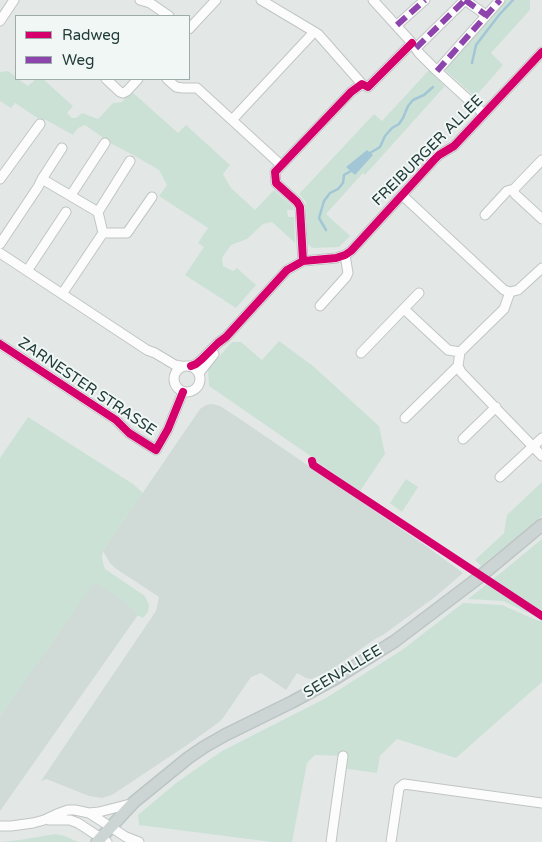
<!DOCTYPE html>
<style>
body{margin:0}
#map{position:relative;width:542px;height:842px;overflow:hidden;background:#e3e8e7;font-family:"Varela Round",sans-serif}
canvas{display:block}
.legend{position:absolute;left:15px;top:15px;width:175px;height:65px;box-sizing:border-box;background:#f0f7f5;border:1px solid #9dacaa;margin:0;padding:6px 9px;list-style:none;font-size:15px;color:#213b39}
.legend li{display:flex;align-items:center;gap:10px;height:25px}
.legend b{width:25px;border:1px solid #9dacaa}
</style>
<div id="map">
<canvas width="542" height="842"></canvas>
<ul class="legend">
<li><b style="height:6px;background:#d6006c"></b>Radweg</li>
<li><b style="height:6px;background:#8e44ad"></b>Weg</li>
</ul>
</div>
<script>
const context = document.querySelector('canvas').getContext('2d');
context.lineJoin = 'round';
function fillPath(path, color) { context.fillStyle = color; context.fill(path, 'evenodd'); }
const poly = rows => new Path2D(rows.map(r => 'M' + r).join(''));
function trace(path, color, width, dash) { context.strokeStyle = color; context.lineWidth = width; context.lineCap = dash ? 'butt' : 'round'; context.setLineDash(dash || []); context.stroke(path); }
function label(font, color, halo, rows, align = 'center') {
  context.font = font + ' "Varela Round",sans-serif'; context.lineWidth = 4; context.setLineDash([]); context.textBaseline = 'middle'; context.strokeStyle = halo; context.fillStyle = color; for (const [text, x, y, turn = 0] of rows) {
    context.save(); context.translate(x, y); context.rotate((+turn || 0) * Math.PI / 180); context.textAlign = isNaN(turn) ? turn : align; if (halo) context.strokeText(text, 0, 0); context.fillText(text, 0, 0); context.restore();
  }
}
fillPath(poly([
 [212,404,220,406,237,417,426,546,463,573,435,597,383,635,375,639,335,667,323,674,311,679,306,678,297,673,286,690,261,673,251,677,223,718,219,722,193,741,112,795,102,798,89,796,49,780,46,779,41,781,156,611,159,597,115,568,110,563,103,551,200,409,206,405],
 [95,581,135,610,138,615,0,811,0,716]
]), '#d0dad7');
fillPath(poly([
 [505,0,530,0,530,10,491,53,503,65,475,97,443,68],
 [429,70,445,86,365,175,363,173,326,214,350,236,339,247,312,248,307,243,306,202,299,194,374,114,382,121],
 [8,71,16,77,16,79,18,79,28,86,36,79,43,79,73,106,67,113,72,118,76,118,82,113,98,119,113,103,122,102,131,91,178,133,186,125,230,165,223,174,231,188,255,210,274,190,292,206,294,210,287,210,288,217,294,217,295,243,272,222,263,224,247,239,231,245,222,258,223,266,233,271,237,268,256,285,236,308,185,275,204,247,198,243,208,228,159,196,167,185,159,170,133,155,108,142,105,139,85,125,78,128,73,135,46,120,39,119,15,103,11,108,0,101,0,72],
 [279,341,313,366,379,426,385,454,360,491,314,460,312,457,209,386,208,369,232,342,241,342,262,360],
 [28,417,133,484,143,493,103,551,102,557,103,563,105,569,145,596,149,605,148,612,143,618,133,613,135,610,95,582,0,716,0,458],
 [406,479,418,487,402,512,390,503],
 [542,482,542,516,481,566,475,560,504,533,507,515],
 [542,539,542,613,492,580],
 [488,583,539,616,537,617,503,601,468,599],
 [463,603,502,605,536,620,539,621,542,620,542,682,456,758,397,739,380,756,377,773,341,768,342,756,315,755,307,763,292,842,272,842,139,825,138,815,176,783,222,751,326,698,402,650],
 [55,834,65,836,78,842,0,842,20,840]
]), '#cbe1d6');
fillPath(poly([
 [367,150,373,155,355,175,346,167]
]), '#a3c6d7');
trace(poly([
 [472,63,476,45,499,15,513,0],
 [370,153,380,147,385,136,392,128,399,124,403,118,408,106,413,100,424,95,433,87],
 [326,230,319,218,324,201,330,193,338,189,343,183,344,175,351,171]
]), '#a3c6d7', 2.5);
const minor = poly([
 [140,0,150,3,169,16],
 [261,0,318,34,362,84],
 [373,0,412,43,419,53,437,71,484,114],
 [465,0,486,15],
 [0,21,14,0],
 [397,25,425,0],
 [189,29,216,0],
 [416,48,465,0],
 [437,71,500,0],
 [106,79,120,92,123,93,127,91,138,79],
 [167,79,176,87,183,88,197,88,281,165],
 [232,120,314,32],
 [542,160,514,189,515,194,542,219],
 [0,179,40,124],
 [42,179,98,212,103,233,127,233,152,197],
 [71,195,105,143],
 [402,195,504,290,510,292,518,290,542,268],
 [98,212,130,161],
 [485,215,507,191,514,189],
 [0,244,38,187,42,179,62,148],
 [0,253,147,350,155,353,175,365,181,366],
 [303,261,300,207,297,202,276,183,275,172,351,92,362,84,368,87,412,43],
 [27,271,66,212],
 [510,292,504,309,460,352,458,366,461,372,542,456],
 [62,294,103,233],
 [320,306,346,277,348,273,345,255],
 [404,309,448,350,460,352],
 [0,344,116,420,129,433,156,450,168,429,183,392],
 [361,353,419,293],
 '174 379a13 13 0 1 1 26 0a13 13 0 1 1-26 0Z',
 [191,366,196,364,202,359,218,343,226,337,287,270,303,261,336,258,345,255,351,251,434,160,439,155,454,146,542,52],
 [199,373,214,354],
 [405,418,458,366],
 [463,439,496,407],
 [500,477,542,438],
 [89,813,99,812,134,803],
 [49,820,70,820,78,823,107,842],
 [0,826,11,826,33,823,44,820,57,814,68,810,75,810,89,813,126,837,139,842],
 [331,842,343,756],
 [391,842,399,788,404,784,542,803]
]);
const major = poly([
 [97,842,134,802,188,758,204,747,225,735,292,702,336,678,395,641,477,579,542,525]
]);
trace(minor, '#c0c5c4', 11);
trace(major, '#bcc5c3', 14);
trace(minor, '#fbfcfb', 9);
trace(major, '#cdd4d4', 11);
trace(poly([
 [465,0,486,15],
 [397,25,425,0],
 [416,48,465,0],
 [437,71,500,0]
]), '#8e44ad', 6, [12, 6]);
trace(poly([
 [303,261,300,207,297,202,276,183,275,172,351,92,362,84,368,87,412,43],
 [0,344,116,420,129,433,156,450,168,429,183,392],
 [191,366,196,364,202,359,218,343,226,337,287,270,303,261,336,258,345,255,351,251,434,160,439,155,454,146,542,52],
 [312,461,313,465,542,616]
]), '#d6006c', 8);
label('15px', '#213b39', '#f0f7f5', [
 ["FREIBURGER ALLEE",428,151,-45],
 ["ZARNESTER STRASSE",87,387,34],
 ["SEENALLEE",343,672,-31]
]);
</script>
